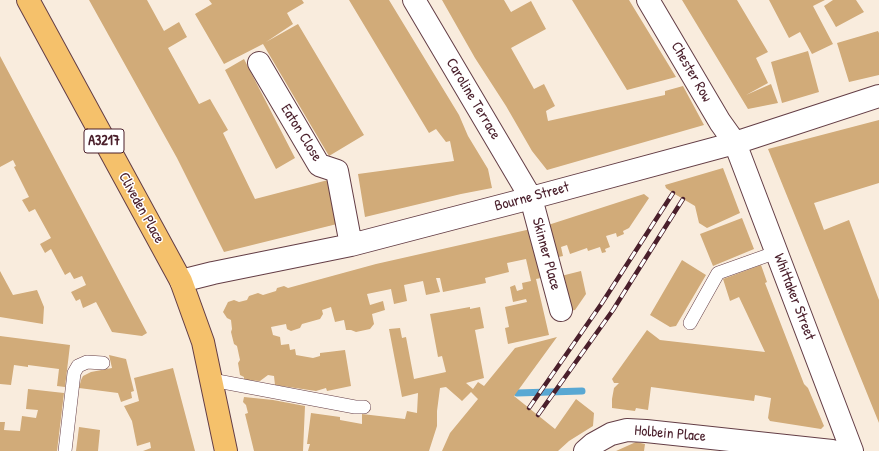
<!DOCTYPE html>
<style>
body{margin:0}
canvas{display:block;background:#f9ecdd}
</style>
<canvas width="879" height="451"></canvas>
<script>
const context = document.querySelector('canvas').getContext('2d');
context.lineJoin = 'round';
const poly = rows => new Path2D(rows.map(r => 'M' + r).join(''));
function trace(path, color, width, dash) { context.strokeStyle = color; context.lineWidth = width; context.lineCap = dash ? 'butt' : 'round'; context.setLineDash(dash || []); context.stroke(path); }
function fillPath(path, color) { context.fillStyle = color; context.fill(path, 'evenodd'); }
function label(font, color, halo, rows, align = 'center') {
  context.font = font + ' "Patrick Hand",sans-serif'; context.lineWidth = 3; context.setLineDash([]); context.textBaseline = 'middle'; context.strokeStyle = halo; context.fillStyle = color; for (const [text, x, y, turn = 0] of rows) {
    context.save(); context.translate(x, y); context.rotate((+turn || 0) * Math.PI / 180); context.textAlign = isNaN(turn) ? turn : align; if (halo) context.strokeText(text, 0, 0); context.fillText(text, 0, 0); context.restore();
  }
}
trace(poly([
 [517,393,582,391]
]), '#59a8d3', 7);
fillPath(poly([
 [89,0,147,0,164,31,179,22,187,37,168,48,199,104,210,99,228,130,223,133,255,199,328,180,337,224,224,252,177,158],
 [209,0,302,0,304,3,287,13,293,24,266,42,298,24,364,135,329,156,263,44,224,64,195,14,212,4],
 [349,0,389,0,459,115,468,136,488,169,492,188,461,194,365,217,358,174,454,161,450,141,446,142,436,129,429,133],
 [442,0,504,0,511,12,531,1,546,29,511,48,534,89,544,84,555,106,546,111,548,121,665,95,665,91,683,86,704,125,547,170,532,151,506,106,475,58],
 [572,0,629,0,676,77,627,90],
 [682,0,737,0,768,52,756,58,768,83,746,95,771,84,778,103,748,109],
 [769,0,825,0,813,6,833,44,812,54,800,32,789,38],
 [833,0,856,0,864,12,836,27,824,6],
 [878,31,879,33,879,75,849,82,837,43],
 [808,51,819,92,782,103,771,62],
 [0,56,147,333,142,336,112,332,96,302,83,308,80,299,76,301,71,292,86,285,82,276,74,279,70,272,65,275,51,249,45,253,40,244,51,238,35,209,29,212,22,200,29,197,14,167,16,166,13,160,0,167],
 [244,59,295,158,276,169,225,70],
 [879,120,879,183,814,203,824,230,849,220,879,300,879,423,768,149],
 [723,168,740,213,707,228,699,223,695,206,673,193,666,188,665,185],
 [644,194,649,198,629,228,623,231,624,234,617,237,616,233,606,236,610,247,605,249,606,252,602,253,600,247,588,251,587,248,570,254,567,245,561,247,563,256,554,258,545,226],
 [742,218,754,249,713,266,700,234],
 [531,229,541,278,536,279,549,335,508,344,505,328,509,327,505,307,527,302,526,299,513,302,510,287,515,285,517,291,523,289,522,283,531,281,526,259,507,263,509,272,485,278,486,283,443,292,440,278,436,278,440,292,426,295,423,281,404,285,407,301,394,304,391,289,367,294,370,305,383,301,385,310,372,314,374,324,370,329,356,332,351,330,346,330,344,320,335,322,331,307,322,310,323,314,320,319,302,324,300,328,291,331,287,329,286,324,271,327,273,335,280,337,281,345,289,344,290,350,295,349,296,355,313,358,320,356,320,353,345,350,351,386,327,391,326,388,316,391,275,385,274,376,268,375,260,381,244,380,244,377,240,375,238,363,240,360,237,346,234,344,231,332,232,329,231,320,227,318,223,312,228,302,234,300,239,302,247,300,249,296,258,293,263,295,276,291,277,288,284,286,288,288,376,264],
 [682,260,706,275,676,326,670,327,650,315],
 [761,265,767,282,765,283,804,384,808,388,824,426,821,429,770,421,768,418,771,398,755,395,754,401,651,387,648,410,636,408,635,411,612,408,612,399,614,388,619,383,614,383,612,379,647,330,660,340,765,352,739,297,730,301,723,279],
 [0,271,13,295,37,290,44,307,43,324,0,317],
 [581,271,586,294,575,310,570,311,561,276],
 [470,307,470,309,480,307,484,328,475,330,484,378,466,383,473,389,478,382,484,386,515,348,557,337,514,396,555,429,576,399,594,413,593,426,569,441,558,451,442,451,450,433,478,399,471,392,462,401,446,387,440,388,437,411,437,426,429,451,308,451,310,444,307,444,311,413,340,417,340,420,362,424,362,414,405,419,407,411,417,413,418,393,402,397,389,329,400,328,402,338,406,337,414,379,446,372,442,356,438,357,430,314],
 [0,336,70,345,65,387,57,386,59,369,28,365,28,367,14,365,11,385,0,384],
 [109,355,126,359,134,391,131,392,132,398,121,402,118,393,79,388,81,380,83,376,91,372,112,368],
 [173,368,195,451,143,451,151,448,150,442,137,446,132,421,124,406,139,401,134,378],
 [28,389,64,393,57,451,0,451,0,422,5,422,4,430,20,431,22,416,36,418,38,410,26,409],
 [244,397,273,400,305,406,303,451,254,451,245,414,248,413,246,405,243,402],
 [79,427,100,430,98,451,76,451],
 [636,442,645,444,644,451,616,451]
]), '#d1ab79');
const lane = poly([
 [690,323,718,273,777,252],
 [212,380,355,407,364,407],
 [65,451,74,373,78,366,87,362,103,363]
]);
const street = poly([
 [414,0,531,198,561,310],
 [648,0,720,122,735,143,852,451],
 [259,63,319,165,337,171,351,245],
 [181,281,213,273,351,245,531,198,735,143,879,96],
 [585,451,593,444,611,434,627,430,646,431,832,451]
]);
const primary = poly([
 [28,0,181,281,203,342,226,451]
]);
trace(lane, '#643e46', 14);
trace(street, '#643e46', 24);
trace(primary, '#643e46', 24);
trace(lane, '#fff', 13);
trace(street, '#fff', 22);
trace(primary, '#f5c16b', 22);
const rail = poly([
 [529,408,602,303,673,193],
 [538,415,613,310,683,199]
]);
trace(rail, '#4a1f2b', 4.5);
trace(rail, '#fff', 3, [9]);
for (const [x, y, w] of [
 [104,141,40]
]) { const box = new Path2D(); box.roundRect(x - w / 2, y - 12, w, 24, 3); context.fillStyle = '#fff'; context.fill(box); trace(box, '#4a1f2b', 1); }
label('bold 14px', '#4a1f2b', null, [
 ["A3217",104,141]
]);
label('15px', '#4a1f2b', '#fff', [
 ["Chester Row",691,72,60],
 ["Caroline Terrace",473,99,59],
 ["Eaton Close",301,133,58],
 ["Bourne Street",532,197,-15],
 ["Cliveden Place",141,208,61],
 ["Skinner Place",546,254,75],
 ["Whittaker Street",794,297,69],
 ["Holbein Place",670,434,5]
]);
</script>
